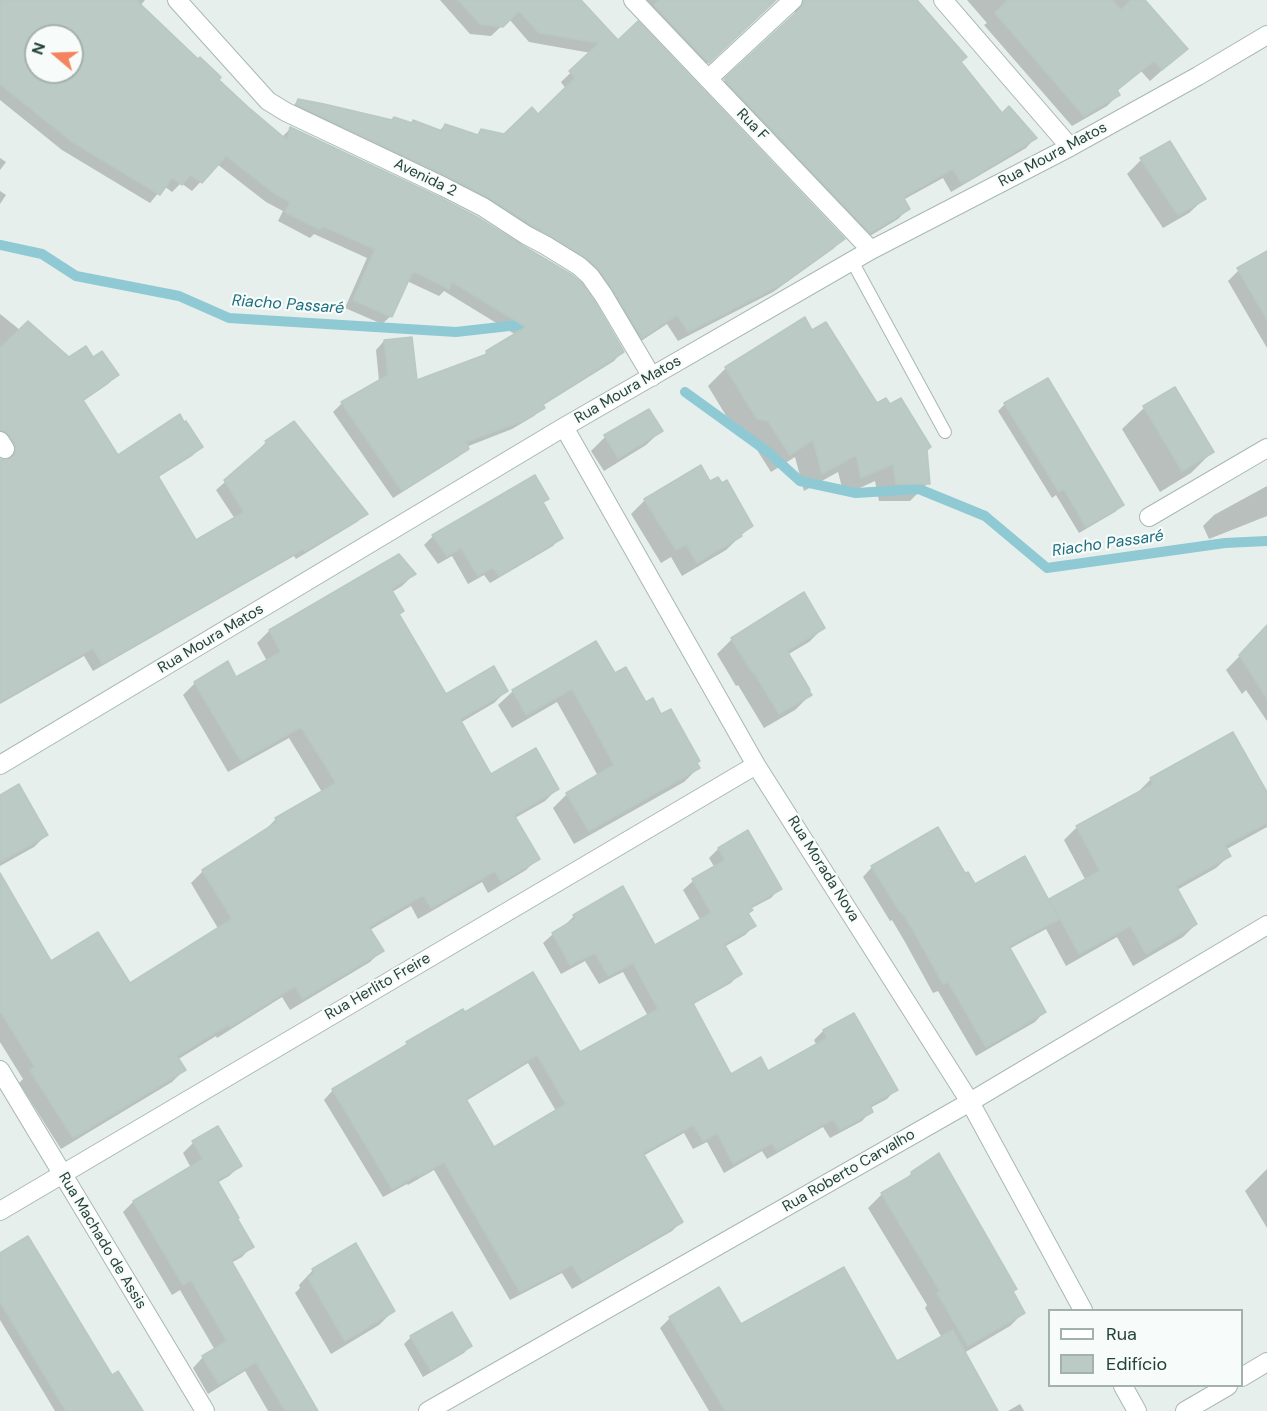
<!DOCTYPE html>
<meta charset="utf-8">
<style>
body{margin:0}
#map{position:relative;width:1267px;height:1411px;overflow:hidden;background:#e6efeb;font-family:"DM Sans",sans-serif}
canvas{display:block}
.legend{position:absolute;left:1048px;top:1309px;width:195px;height:78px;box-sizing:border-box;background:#f7fbf9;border:2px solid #a3b1ad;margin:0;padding:8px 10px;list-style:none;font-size:18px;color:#24423a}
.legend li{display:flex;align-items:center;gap:12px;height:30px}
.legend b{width:30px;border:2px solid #a3b1ad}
.north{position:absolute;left:24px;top:24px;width:60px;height:60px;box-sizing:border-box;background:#f7fbf9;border:2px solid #a3b1ad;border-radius:50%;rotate:289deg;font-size:16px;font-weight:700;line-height:24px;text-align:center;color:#24423a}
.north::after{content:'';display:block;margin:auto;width:21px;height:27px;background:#f4845f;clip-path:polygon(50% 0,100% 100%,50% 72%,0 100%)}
</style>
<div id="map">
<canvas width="1267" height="1411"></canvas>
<ul class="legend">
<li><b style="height:8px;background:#fff"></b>Rua</li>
<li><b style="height:16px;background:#bbcac4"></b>Edifício</li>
</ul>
<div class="north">N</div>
</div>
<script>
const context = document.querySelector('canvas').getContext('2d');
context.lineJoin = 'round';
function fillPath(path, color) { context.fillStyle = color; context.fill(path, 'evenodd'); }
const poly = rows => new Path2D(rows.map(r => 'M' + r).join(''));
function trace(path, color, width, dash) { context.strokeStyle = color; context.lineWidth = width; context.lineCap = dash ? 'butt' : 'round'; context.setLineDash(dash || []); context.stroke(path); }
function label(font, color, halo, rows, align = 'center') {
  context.font = font + ' "DM Sans",sans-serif'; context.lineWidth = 4.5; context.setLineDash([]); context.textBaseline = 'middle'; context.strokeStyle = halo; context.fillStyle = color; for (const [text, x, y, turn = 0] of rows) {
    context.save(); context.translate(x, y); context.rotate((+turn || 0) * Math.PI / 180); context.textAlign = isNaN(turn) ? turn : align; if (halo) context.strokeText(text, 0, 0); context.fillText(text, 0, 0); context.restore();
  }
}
fillPath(poly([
 [9,0,145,0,140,6,217,80,281,138,291,128,622,352,614,361,542,406,543,407,534,416,512,429,466,447,467,449,458,457,393,498,333,412,342,403,379,381,376,350,384,341,415,382,481,358,487,352,516,335,444,291,439,296,407,281,391,316,382,324,345,308,367,258,314,234,310,238,278,221,283,211,266,202,217,164,192,191,181,183,172,192,164,186,150,203,62,150,0,100,0,9],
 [36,36,72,36,72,72,36,72],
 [440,0,579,0,618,42,843,239,833,249,773,292,678,341,667,324,632,347,575,266,288,111,298,101,410,124,413,121,439,131,445,125,477,136,481,131,505,136,538,116,566,89,561,82,591,53,529,42,509,19,491,36,470,34],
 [637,0,776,0,698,72],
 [788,0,915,0,960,62,1002,115,1035,138,1026,148,951,192,943,178,903,200,908,209,898,219,860,242,715,90,792,18,795,14,795,7],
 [967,0,1143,0,1186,49,1150,81,1141,71,1116,92,1118,95,1107,106,1072,126,984,25,987,23],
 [1169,143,1204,199,1189,213,1163,228,1127,174,1141,160],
 [0,158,6,162,0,170],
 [0,191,6,195,0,204],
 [1267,255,1267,348,1228,281,1239,270],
 [0,314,20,330,69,359,93,359,117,375,108,384,82,402,117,457,201,447,192,456,157,478,196,542,235,519,216,490,259,452,258,451,266,442,366,514,357,522,296,559,294,556,93,671,84,656,0,704,0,460,8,461,8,459,6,452,0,444],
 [811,332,928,483,910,501,879,501,875,481,844,495,838,472,804,491,795,457,771,472,750,439,739,437,708,386,726,368],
 [1175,389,1212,452,1191,473,1160,492,1122,429,1144,408],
 [1005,404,1122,505,1115,512,1079,533,1056,495,1052,498,998,411],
 [661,431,646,445,604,471,591,451,605,437],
 [710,483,751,526,726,550,682,576,671,557,661,563,631,514,645,500],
 [1267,486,1267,516,1209,539,1203,526,1214,515],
 [547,499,542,504,561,537,553,546,490,583,484,575,468,584,452,556,438,564,424,545,433,536],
 [399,555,414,574,402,586,392,592,398,615,445,696,506,691,494,703,460,723,491,776,557,789,545,801,515,818,538,858,526,870,488,893,482,882,418,919,411,906,370,930,382,950,370,962,290,1010,282,997,217,1038,216,1036,177,1060,184,1070,172,1082,61,1149,19,1083,23,1079,0,1042,0,876,50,963,130,985,219,930,191,883,203,871,264,832,264,831,276,819,322,792,289,738,228,772,183,695,195,683,236,679,267,661,257,643,269,631],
 [803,594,824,627,809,642,787,655,810,695,795,710,764,728,738,685,736,686,717,654,732,639],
 [1267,628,1267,721,1246,690,1242,694,1226,670],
 [614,675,645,704,661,716,698,768,684,782,574,844,553,808,567,794,598,776,575,734,557,702,512,728,498,705,513,691],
 [1151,779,1267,795,1267,827,1225,850,1229,856,1216,868,1177,890,1196,924,1183,937,1133,966,1117,937,1066,966,1046,929,1009,949,1044,1012,1035,1022,976,1056,938,991,933,993,905,942,892,920,890,921,863,877,872,867,965,875,975,886,1048,902,1086,881,1064,840,1077,827,1139,793,1138,792],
 [0,797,46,835,34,847,0,866],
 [747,832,780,888,771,898,750,909,747,914,754,926,745,935,724,947,740,973,731,983,692,1005,730,1076,768,1073,817,1046,814,1040,823,1031,853,1015,896,1089,887,1099,870,1108,871,1111,862,1121,830,1138,823,1127,767,1159,762,1151,724,1173,707,1142,693,1149,684,1133,643,1156,681,1222,672,1231,572,1289,562,1273,510,1300,434,1170,408,1185,407,1184,383,1197,324,1100,333,1090,400,1050,407,1043,580,1054,648,1016,623,972,599,984,585,961,561,974,543,943,553,934,565,927,565,925,574,916,655,947,701,921,683,890,693,881,715,868,709,858,718,849],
 [528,1063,556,1111,494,1149,466,1101],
 [193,1143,240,1166,229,1176,217,1183,236,1219,252,1246,242,1257,231,1263,316,1411,268,1411,245,1371,208,1394,193,1368,203,1357,215,1350,180,1290,172,1295,123,1212,133,1202,191,1168,183,1153],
 [1267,1169,1267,1228,1245,1191],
 [912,1173,1012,1292,1023,1313,1010,1326,964,1353,996,1411,709,1411,660,1328,670,1318,741,1326,897,1363,942,1338,925,1308,927,1305,868,1208,882,1194,901,1183],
 [0,1255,111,1377,141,1411,55,1411,0,1320],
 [313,1270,393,1311,379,1325,331,1354,295,1293,300,1288,299,1285],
 [411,1337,470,1346,464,1353,423,1377,404,1344],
 [1020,1404,1024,1411,1008,1411]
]), '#0003');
trace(poly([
 [0,245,42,254,76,276,179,296,229,318,456,332,536,323],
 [685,392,768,452,800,481,856,493,919,489,985,516,1047,568,1225,543,1267,541]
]), '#8ec9d4', 10);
const building = poly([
 [0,0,136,0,198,59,200,57,221,77,219,80,248,107,287,140,290,127,439,197,477,217,520,244,572,275,582,283,595,302,624,352,543,404,545,408,523,421,466,442,469,449,402,491,341,402,388,375,384,340,412,337,417,380,487,354,486,351,526,327,452,282,449,289,413,271,392,317,353,300,375,249,322,226,320,230,285,212,290,202,275,194,226,156,202,183,190,175,182,185,172,178,160,195,71,141,0,84,0,0],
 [36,36,72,36,72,72,36,72,36,36],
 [458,0,581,0,618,40,638,21,845,239,784,283,688,332,677,315,642,338,613,290,599,269,585,257,532,225,488,197,449,177,296,104,298,99,324,104,392,120,394,117,412,123,413,120,442,131,445,124,478,135,481,129,504,134,532,107,538,114,575,78,569,71,599,43,539,33,519,11,503,27,480,24,458,0],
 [659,0,776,0,709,63,654,5,659,0],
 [804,0,917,0,967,57,961,62,1002,113,1009,106,1037,138,962,184,953,169,903,197,910,209,870,233,724,79,801,8,804,0],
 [1008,0,1112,0,1121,10,1131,0,1145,0,1188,49,1162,70,1154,61,1117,90,1120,95,1084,116,995,13,1008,0],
 [1170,141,1206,199,1178,215,1140,158,1170,141],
 [1267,251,1267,320,1237,268,1267,251],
 [805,317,812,330,826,322,877,403,886,398,890,404,901,398,931,447,927,450,930,484,896,484,893,464,861,478,856,455,822,474,813,440,790,455,768,421,757,419,725,367,805,317],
 [28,321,69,357,86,346,93,357,102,351,119,375,83,400,118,455,180,414,184,422,186,421,203,447,158,476,196,540,244,512,224,480,267,443,265,441,294,421,368,514,305,551,303,549,102,664,93,648,0,702,0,459,5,460,10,459,15,455,16,449,15,444,9,435,5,431,0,430,0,348,28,321],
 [1048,378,1124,505,1086,527,1064,489,1059,492,1004,403,1048,378],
 [1175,387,1214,452,1182,471,1143,406,1175,387],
 [649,409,663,431,618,458,604,435,649,409],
 [701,465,710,481,718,477,722,483,727,480,753,526,741,534,742,536,697,563,686,544,676,550,644,499,701,465],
 [535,475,549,499,543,502,563,538,499,576,493,567,478,576,461,548,447,556,432,535,535,475],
 [399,554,416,574,391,589,404,611,399,614,446,694,494,666,508,691,460,719,491,774,536,748,559,789,514,815,540,859,501,882,495,871,431,908,423,895,369,927,384,951,302,999,295,986,230,1027,228,1025,177,1056,186,1070,73,1138,30,1070,35,1067,0,1011,0,873,51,961,98,932,130,983,232,919,202,870,277,822,275,818,336,783,301,727,241,761,194,682,228,661,236,677,281,652,269,630,399,554],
 [804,592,825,628,787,651,810,690,809,691,812,695,779,714,753,671,752,672,731,638,804,592],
 [1267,625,1267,698,1239,655,1267,625],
 [596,641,615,673,626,667,646,702,653,698,661,714,671,709,700,761,697,763,700,768,589,831,566,793,614,765,589,719,572,689,526,715,512,690,596,641],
 [1233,732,1267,792,1267,823,1225,845,1231,856,1176,886,1197,924,1146,954,1130,926,1079,954,1049,899,1100,871,1076,826,1153,784,1150,778,1233,732],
 [19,784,48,835,0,862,0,795,19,784],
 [938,827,965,873,968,872,975,884,1025,856,1059,919,1009,946,1046,1012,986,1047,948,982,943,984,914,932,902,912,900,912,871,866,938,827],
 [748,830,782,889,750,907,753,910,748,913,756,926,724,944,742,974,693,1003,731,1074,761,1057,768,1071,827,1038,823,1030,854,1013,898,1090,870,1105,873,1112,840,1130,833,1119,777,1151,772,1143,733,1164,717,1133,703,1141,693,1125,643,1153,683,1222,582,1281,572,1265,520,1292,444,1162,418,1177,417,1175,392,1189,332,1089,408,1044,406,1042,463,1009,465,1012,533,972,580,1052,658,1009,633,963,608,976,595,953,570,965,552,933,575,919,573,915,623,886,655,945,711,913,692,879,725,860,718,848,748,830],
 [537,1055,566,1104,494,1147,466,1099,537,1055],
 [218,1126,242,1166,217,1180,239,1218,237,1218,254,1247,231,1260,318,1411,285,1411,256,1362,219,1384,202,1356,227,1341,191,1280,183,1285,133,1201,203,1159,192,1141,218,1126],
 [939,1153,1017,1289,1013,1291,1025,1313,968,1346,937,1293,940,1291,881,1193,912,1175,911,1172,939,1153],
 [28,1236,112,1375,118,1371,143,1411,66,1411,0,1302,0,1253,28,1236],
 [356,1243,395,1311,345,1341,308,1278,314,1273,312,1269,356,1243],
 [844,1267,897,1361,953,1330,998,1411,725,1411,669,1317,719,1287,741,1324,844,1267],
 [452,1312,472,1346,431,1371,410,1336,452,1312]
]);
fillPath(building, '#bbcac4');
trace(building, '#b8c9c2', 1.5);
const lane = poly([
 [852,261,945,432]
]);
const street = poly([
 [177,0,268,101,286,112,444,187,483,207,526,235,545,245,579,266,590,276,604,296,652,377],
 [633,0,871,250],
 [943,0,1070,147],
 [708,79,793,0],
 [564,427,756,765,970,1102,1083,1310],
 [0,441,5,449],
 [1149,517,1267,448],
 [0,765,564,427,871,250,1070,147,1198,76,1267,35],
 [0,1070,205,1411],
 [0,1211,756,765],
 [1242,1377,1267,1362],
 [1123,1386,1137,1411],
 [428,1411,970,1102,1267,925],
 [1185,1411,1228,1386]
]);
trace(lane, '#a8b8b2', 14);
trace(street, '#a8b8b2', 20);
trace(lane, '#fff', 12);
trace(street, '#fff', 18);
label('15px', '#24423a', '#f7fbf9', [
 ["Rua F",752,125,46],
 ["Rua Moura Matos",1053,155,-28],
 ["Avenida 2",425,178,26],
 ["Rua Moura Matos",628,390,-30],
 ["Rua Moura Matos",211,639,-31],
 ["Rua Morada Nova",823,869,58],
 ["Rua Herlito Freire",378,987,-30],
 ["Rua Roberto Carvalho",849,1171,-30],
 ["Rua Machado de Assis",102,1241,59]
]);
label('italic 16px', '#1c6f80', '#f7fbf9', [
 ["Riacho Passaré",288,305,4],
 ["Riacho Passaré",1108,544,-8]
]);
</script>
